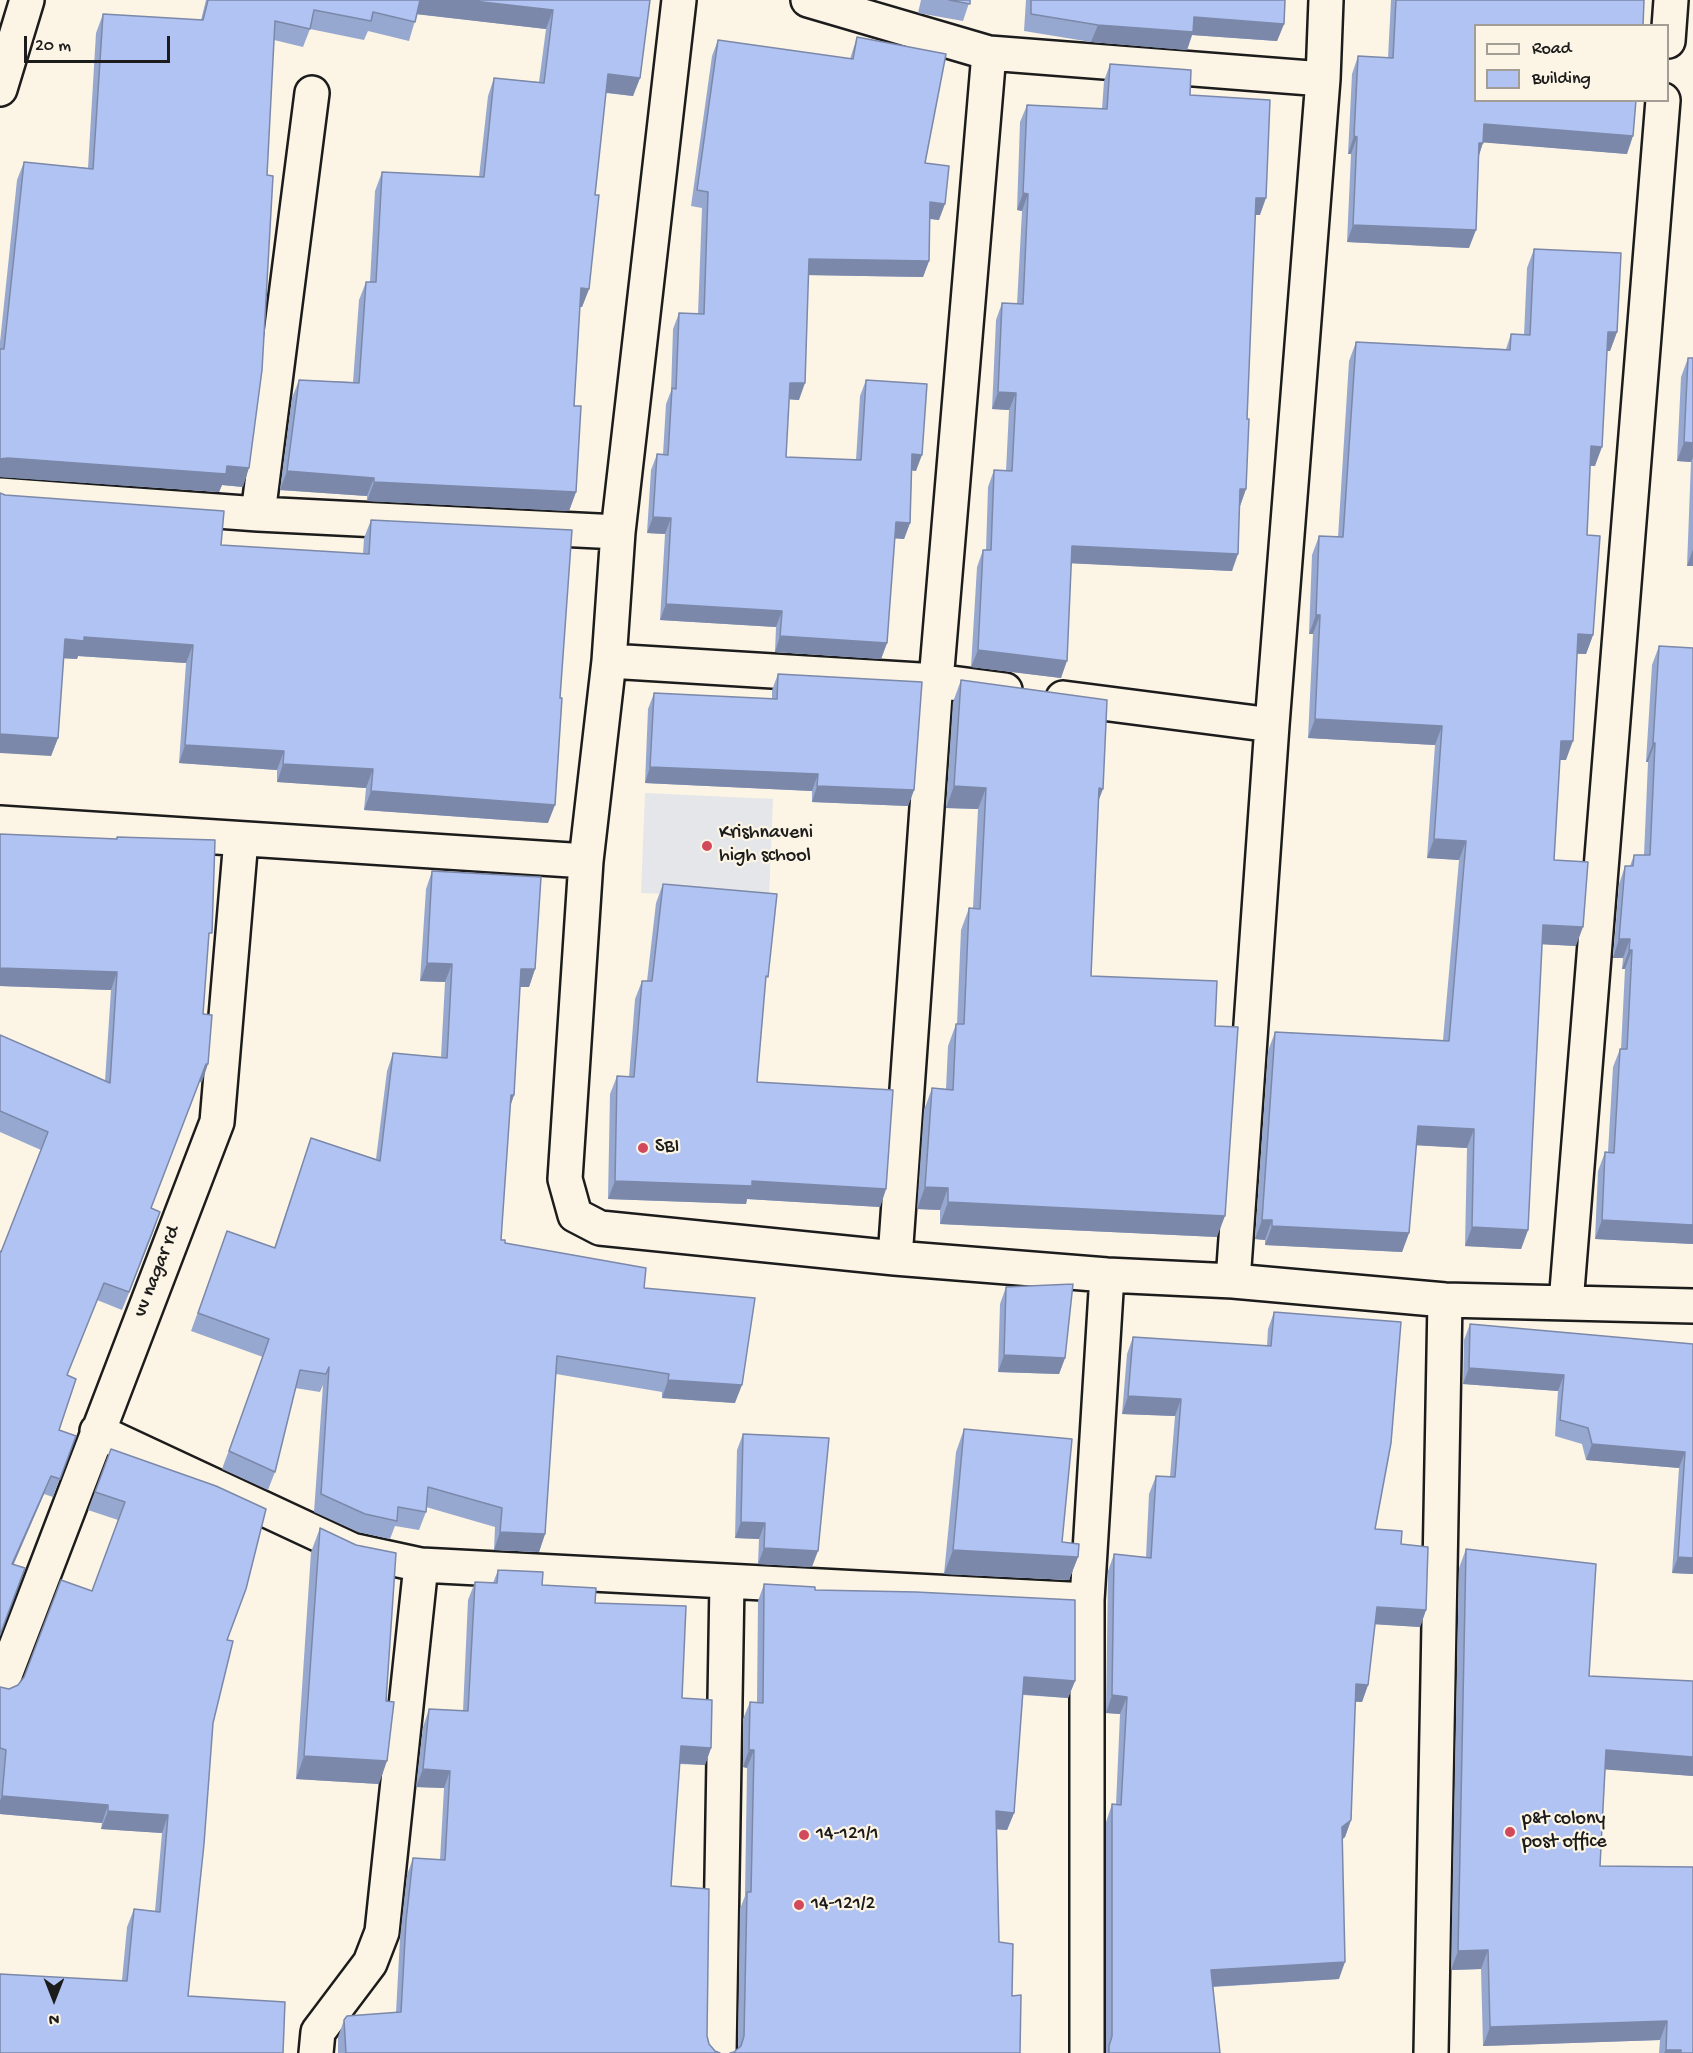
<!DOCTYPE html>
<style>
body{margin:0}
#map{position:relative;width:1693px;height:2053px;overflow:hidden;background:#fcf5e5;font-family:"Gochi Hand",sans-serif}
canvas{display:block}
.legend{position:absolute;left:1474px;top:24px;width:195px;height:78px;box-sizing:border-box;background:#fcf5e5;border:2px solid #a29e95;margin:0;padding:8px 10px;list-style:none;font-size:18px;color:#1c1c1c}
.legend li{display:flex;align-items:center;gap:12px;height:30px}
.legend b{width:30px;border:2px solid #a29e95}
.north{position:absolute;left:24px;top:1969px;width:60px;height:60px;-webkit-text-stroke:4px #fcf5e5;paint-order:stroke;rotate:180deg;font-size:16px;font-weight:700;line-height:24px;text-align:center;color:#1c1c1c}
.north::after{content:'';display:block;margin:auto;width:21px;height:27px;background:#1c1c1c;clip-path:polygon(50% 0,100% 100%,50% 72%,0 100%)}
.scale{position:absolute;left:24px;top:36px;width:146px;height:27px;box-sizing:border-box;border:3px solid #1c1c1c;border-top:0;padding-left:8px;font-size:18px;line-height:21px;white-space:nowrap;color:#1c1c1c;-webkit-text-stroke:4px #fcf5e5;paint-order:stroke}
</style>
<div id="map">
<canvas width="1693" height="2053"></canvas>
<ul class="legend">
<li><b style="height:8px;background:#fcf5e5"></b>Road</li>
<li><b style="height:16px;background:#b0c3f2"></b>Building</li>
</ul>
<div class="north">N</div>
<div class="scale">20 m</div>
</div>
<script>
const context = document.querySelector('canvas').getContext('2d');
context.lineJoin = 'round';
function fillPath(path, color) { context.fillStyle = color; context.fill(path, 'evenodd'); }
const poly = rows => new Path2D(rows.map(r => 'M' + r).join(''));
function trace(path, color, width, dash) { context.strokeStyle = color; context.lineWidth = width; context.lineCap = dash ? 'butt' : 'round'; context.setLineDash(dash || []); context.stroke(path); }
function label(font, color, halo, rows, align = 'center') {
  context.font = font + ' "Gochi Hand",sans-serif'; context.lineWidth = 4.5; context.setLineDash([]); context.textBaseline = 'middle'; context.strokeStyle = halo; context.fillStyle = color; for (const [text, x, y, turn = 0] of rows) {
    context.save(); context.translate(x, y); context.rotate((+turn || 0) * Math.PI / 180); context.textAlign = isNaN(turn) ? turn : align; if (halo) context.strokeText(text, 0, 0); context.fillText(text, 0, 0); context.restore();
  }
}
fillPath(poly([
 [645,793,773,799,769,898,641,893]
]), '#e5e6e9');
const minor = poly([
 [679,0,618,532,609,661,586,861,565,1179,575,1215,600,1228,895,1258,1107,1275,1233,1281,1445,1300,1693,1306],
 [808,0,989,53,1323,79],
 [1668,41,1671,0],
 [0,89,27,0],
 [0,495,258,514,618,532],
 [258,514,312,93],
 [609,661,936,681,1005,690],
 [1063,698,1272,725],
 [0,823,586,861],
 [895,1258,936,681,989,53],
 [1233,1281,1272,725,1323,79,1326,0],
 [1566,1303,1663,100],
 [97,1431,352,1550,421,1565,1087,1600],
 [0,1688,217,1122,241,839],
 [316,2053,318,2032,370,1963,382,1932,421,1565],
 [719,2053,727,1582],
 [1087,2053,1087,1600,1107,1275],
 [1431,2053,1445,1300]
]);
trace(minor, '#1c1c1c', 38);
trace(minor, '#fcf5e5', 33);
fillPath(poly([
 [206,0,650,0,640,78,633,96,606,93,595,195,589,289,582,307,580,307,574,406,576,492,569,511,367,501,367,496,280,490,292,398,299,380,353,382,359,300,366,282,370,282,375,191,382,172,479,177,488,96,494,78,539,82,546,29,417,14,409,41,368,31,364,40,310,29,303,47,274,40,243,487,222,485,219,492,0,477,0,342,17,180,24,162,88,168,96,33,103,14,201,20],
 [921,0,970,0,963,21,918,13],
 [1026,0,1285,0,1284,24,1277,41,1192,35,1187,50,1091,42,1024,31],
 [1391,0,1644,0,1627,154,1483,142,1479,156,1469,248,1347,242,1351,154,1348,154,1352,74,1358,56,1388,58],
 [857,37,925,163,939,220,930,219,929,261,923,277,809,275,799,400,789,399,786,457,856,460,860,396,866,380,916,471,912,470,910,523,904,539,894,538,887,643,881,659,775,652,776,627,660,620,665,534,647,533,651,470,657,454,663,454,666,404,671,391,673,329,679,313,698,314,702,208,691,206,712,56,718,40,850,59],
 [1110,64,1190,95,1260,215,1255,215,1247,419,1246,489,1240,506,1232,571,1071,563,1061,678,971,667,977,567,983,550,986,550,988,487,994,470,1006,471,1009,410,992,409,996,320,1002,303,1017,304,1022,211,1017,210,1020,122,1027,105,1102,109,1104,81],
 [1534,249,1617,332,1610,351,1607,351,1595,466,1590,466,1587,535,1593,635,1586,654,1577,654,1566,760,1560,760,1554,860,1576,946,1542,944,1528,1230,1521,1249,1465,1246,1467,1148,1416,1145,1409,1233,1402,1252,1265,1245,1265,1240,1255,1239,1268,1051,1275,1032,1443,1040,1459,860,1427,858,1435,745,1308,738,1313,634,1309,634,1312,555,1319,536,1338,537,1349,361,1356,342,1506,349,1511,334,1524,335,1527,268],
 [1688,358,1693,358,1693,566,1687,566,1691,462,1677,461,1681,377],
 [5,495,221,545,363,554,364,538,371,520,548,823,364,810,366,788,277,782,277,770,179,763,186,663,78,656,77,659,63,658,58,738,51,756],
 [1659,646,1693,1244,1595,1239,1598,1171,1605,1152,1608,1152,1613,1067,1620,1049,1621,1049,1625,969,1622,969,1623,958,1613,958,1619,884,1625,866,1630,866,1634,855,1644,855,1648,762,1646,762,1652,665],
 [778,674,914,790,908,806,812,802,812,791,645,783,648,709,654,693,772,699,772,690],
 [961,680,1098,801,1091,976,1215,1026,1217,1237,940,1224,940,1210,917,1209,924,1110,932,1088,946,1089,948,1046,956,1024,957,1024,961,930,969,908,973,908,978,809,946,808,953,702],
 [432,871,535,969,529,987,520,987,514,1095,510,1106,501,1240,505,1243,644,1288,735,1403,662,1398,662,1392,556,1374,545,1534,539,1552,494,1550,495,1527,426,1507,426,1512,419,1530,395,1526,390,1539,358,1532,314,1512,323,1385,320,1392,295,1388,275,1472,268,1490,222,1469,263,1357,191,1331,227,1231,274,1248,311,1138,376,1159,387,1071,393,1053,441,1057,445,982,420,981,426,889],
 [663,884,765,987,757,1082,886,1189,880,1207,747,1199,746,1204,608,1199,610,1094,617,1076,629,1077,635,999,642,981,647,981,656,903],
 [208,942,203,1014,202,1082,199,1082,151,1208,154,1230,122,1310,97,1300,67,1375,59,1430,76,1436,53,1497,44,1494,13,1564,0,1636,1,1252,41,1150,0,1132,0,1035,105,1081,111,990,0,986],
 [1006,1287,1065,1358,1059,1374,998,1372,1000,1304],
 [1274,1312,1375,1529,1401,1544,1426,1610,1420,1627,1375,1624,1368,1685,1362,1702,1355,1702,1351,1820,1345,1837,1343,1839,1339,1979,1213,1987,1220,2053,1106,2053,1106,1822,1112,1804,1116,1805,1120,1714,1106,1713,1108,1571,1114,1554,1146,1557,1149,1494,1156,1476,1170,1477,1175,1416,1122,1414,1127,1354,1133,1337,1267,1346,1268,1329],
 [1470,1324,1693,1344,1693,1574,1672,1573,1679,1468,1586,1460,1582,1444,1555,1436,1558,1391,1463,1384,1464,1340],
 [964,1429,1062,1542,1078,1557,1069,1580,944,1574,956,1452],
 [743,1434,812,1567,758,1564,759,1539,735,1538,737,1450],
 [111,1449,227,1640,213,1723,188,1996,122,1980,127,1927,134,1909,155,1911,162,1833,101,1829,102,1823,0,1814,0,1687,9,1689,18,1685,92,1591,118,1520,88,1510],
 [320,1528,379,1784,296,1779,311,1552],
 [1466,1549,1589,1676,1693,1776,1605,1769,1600,1866,1693,2053,1659,2053,1660,2040,1483,2046,1481,1969,1451,1970,1459,1568],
 [498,1570,595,1603,682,1698,711,1748,705,1765,679,1764,671,1886,709,2044,715,2051,720,2053,338,2053,338,2037,344,2020,396,2013,400,1938,407,1875,413,1858,440,1860,444,1788,416,1787,423,1727,429,1709,463,1711,468,1600,475,1582,493,1583],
 [764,1584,815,1590,1075,1681,1068,1698,1023,1695,1014,1813,1007,1830,997,1829,999,1942,1012,1996,734,2052,738,2049,740,1909,745,1896,747,1768,743,1767,743,1719,750,1702,757,1702,758,1601]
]), '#97a8d0');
fillPath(poly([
 [420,0,465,0,553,10,546,29,415,14],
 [1194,17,1284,24,1277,41,1192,35,1187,50,1091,42,1098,25],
 [608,74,640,78,633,96,601,92],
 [1484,124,1633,136,1627,154,1478,142],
 [1354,136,1357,137,1351,154,1348,154],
 [1479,143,1483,143,1477,160],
 [1023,193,1028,194,1022,211,1017,210],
 [1256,198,1266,198,1260,215,1250,215],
 [930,202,945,204,939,220,924,218],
 [1353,225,1476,230,1469,248,1347,242],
 [809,259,929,261,923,277,804,275],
 [581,288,589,289,582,307,575,307],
 [1608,332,1617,332,1610,351,1601,351],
 [790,383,805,383,799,400,784,399],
 [998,392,1016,393,1009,410,992,409],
 [1684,442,1693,443,1693,457,1691,462,1677,461],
 [1591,446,1602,447,1595,466,1584,465],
 [912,454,922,455,916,471,907,470],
 [8,458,227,466,249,468,243,487,222,485,219,492,0,477,0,459],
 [287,471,374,478,367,496,280,490],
 [374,482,576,492,569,511,367,501],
 [1240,489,1246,489,1240,506],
 [653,517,671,518,665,534,647,533],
 [896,522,910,523,904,539,890,538],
 [1072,546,1238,554,1232,571,1065,563],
 [1693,549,1693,566,1687,566],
 [666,604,782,611,776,627,660,620],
 [1316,615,1320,615,1313,634,1309,634],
 [1578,634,1593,635,1586,654,1571,653],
 [780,636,887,643,881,659,775,652],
 [84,637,193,645,186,663,78,656,77,659,58,658,65,639],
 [978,650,1067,661,1061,678,971,667],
 [1315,719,1442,726,1435,745,1308,738],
 [0,734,58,738,51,756,0,753],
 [1561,741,1573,741,1566,760,1554,760],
 [1653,743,1655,743,1648,762,1646,762],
 [185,745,284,751,277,770,179,763],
 [283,764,373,769,366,788,277,782],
 [650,767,818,774,812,791,645,783],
 [817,786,914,790,908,806,812,802],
 [954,786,986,788,978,809,946,808],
 [1099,788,1103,789,1095,810],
 [371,791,555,805,548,823,364,810],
 [1434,839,1466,841,1459,860,1427,858],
 [1543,925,1583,927,1576,946,1536,944],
 [1619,939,1630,939,1623,958,1613,958],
 [1629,950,1632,950,1625,969,1622,969],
 [427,963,452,964,445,982,420,981],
 [0,968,117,972,111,990,0,986],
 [521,969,535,969,529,987,514,987],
 [206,1064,208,1064,202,1082,199,1082],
 [511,1095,514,1095,508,1113],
 [1418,1126,1474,1129,1467,1148,1411,1145],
 [615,1181,752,1181,886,1189,880,1207,747,1199,746,1204,608,1199],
 [925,1187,948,1188,940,1210,917,1209],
 [948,1202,1225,1216,1217,1237,940,1224],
 [160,1212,154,1230,122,1310,129,1292],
 [1262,1220,1272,1220,1265,1240,1255,1239],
 [1602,1220,1693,1225,1693,1244,1595,1239],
 [1272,1226,1409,1233,1402,1252,1265,1245],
 [1472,1227,1528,1230,1521,1249,1465,1246],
 [1004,1355,1065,1358,1059,1374,998,1372],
 [1469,1368,1564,1375,1558,1391,1463,1384],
 [668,1380,742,1385,735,1403,662,1398],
 [1128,1396,1181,1399,1175,1416,1122,1414],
 [1592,1444,1685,1452,1679,1468,1586,1460],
 [51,1476,44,1494,6,1582,12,1564],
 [741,1522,765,1523,759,1539,735,1538],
 [500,1532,545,1534,539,1552,494,1550],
 [764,1548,818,1551,812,1567,758,1564],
 [953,1550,1078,1557,1069,1580,944,1574],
 [1678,1557,1693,1558,1693,1574,1672,1573],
 [1377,1607,1426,1610,1420,1627,1370,1624],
 [1024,1677,1075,1681,1068,1698,1018,1694],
 [1356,1684,1368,1685,1362,1702,1350,1701],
 [1112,1695,1127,1697,1120,1714,1106,1713],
 [681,1746,711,1748,705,1765,674,1763],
 [749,1750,754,1750,747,1768,743,1767],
 [1606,1750,1693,1757,1693,1776,1599,1769],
 [304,1756,387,1761,379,1784,296,1779],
 [423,1769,450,1771,444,1788,416,1787],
 [2,1796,108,1805,102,1823,0,1814,0,1801],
 [108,1811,168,1815,162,1833,101,1829],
 [996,1811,1014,1813,1007,1830,990,1829],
 [1351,1820,1345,1837,1336,1844,1342,1827],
 [1488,1950,1481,1969,1451,1970,1458,1951],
 [1345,1962,1339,1979,1205,1987,1211,1970],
 [1667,2021,1660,2040,1483,2046,1490,2027],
 [1666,2050,1681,2050,1680,2053,1664,2053]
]), '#7b88a9');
const building = poly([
 [208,0,420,0,415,22,373,12,371,21,314,10,310,29,275,21,267,175,273,176,262,370,249,468,227,466,226,474,8,458,0,459,0,349,4,349,24,162,93,169,103,14,203,20,208,0],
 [465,0,650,0,640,78,608,74,595,195,599,195,589,289,581,288,574,406,581,406,576,492,374,482,374,478,287,471,299,380,359,383,366,282,376,282,382,172,484,177,494,78,544,83,553,10,465,0],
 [949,0,970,0,970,4,949,0],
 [1031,0,1285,0,1284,24,1194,17,1193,32,1098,25,1031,14,1031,0],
 [1396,0,1644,0,1643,26,1476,26,1476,100,1636,100,1633,136,1484,124,1483,143,1479,143,1476,230,1353,225,1357,137,1354,136,1358,56,1393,58,1396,0],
 [857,37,946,54,925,163,949,166,945,204,930,202,929,261,809,259,805,383,790,383,786,457,861,460,866,380,927,384,922,455,912,454,910,523,896,522,887,643,780,636,782,611,666,604,671,518,653,517,657,454,668,455,672,388,676,389,679,313,704,314,708,192,697,190,718,40,853,59,857,37],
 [1110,64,1191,70,1190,95,1270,100,1266,198,1256,198,1247,419,1249,419,1246,489,1240,489,1238,554,1072,546,1067,661,978,650,983,550,991,550,994,470,1012,471,1016,393,998,392,1002,303,1023,304,1028,194,1023,193,1027,105,1107,109,1110,64],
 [1534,249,1621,253,1617,332,1608,332,1602,447,1591,446,1587,535,1600,536,1593,635,1578,634,1573,741,1561,741,1554,860,1588,862,1583,927,1543,925,1528,1230,1472,1227,1474,1129,1418,1126,1409,1233,1272,1226,1272,1220,1262,1220,1275,1032,1449,1041,1466,841,1434,839,1442,726,1315,719,1320,615,1316,615,1319,536,1343,537,1356,342,1510,350,1511,334,1530,335,1534,249],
 [1688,358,1693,358,1693,443,1684,442,1688,358],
 [0,493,5,495,224,511,221,545,369,554,371,520,572,530,560,698,562,698,555,805,371,791,373,769,283,764,284,751,185,745,193,645,84,637,84,641,65,639,58,738,0,734,0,493],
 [1659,646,1693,648,1693,1225,1602,1220,1605,1152,1614,1153,1620,1049,1627,1049,1632,950,1629,950,1630,939,1619,939,1625,866,1633,866,1634,855,1650,855,1655,743,1653,743,1659,646],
 [778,674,922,682,914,790,817,786,818,774,650,767,654,693,777,699,778,674],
 [961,680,1107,700,1103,789,1099,788,1091,976,1217,981,1215,1026,1238,1027,1225,1216,948,1202,948,1188,925,1187,932,1088,953,1090,956,1024,964,1024,969,908,980,909,986,788,954,786,961,680],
 [0,834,117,839,117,837,215,840,212,933,209,933,203,1014,212,1015,208,1064,206,1064,151,1208,160,1212,129,1292,104,1283,67,1375,76,1379,59,1430,76,1436,60,1479,51,1476,12,1564,25,1568,0,1635,0,1251,1,1252,48,1132,0,1111,0,1035,110,1083,117,972,0,968,0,834],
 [432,871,541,877,535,969,521,969,514,1095,511,1095,501,1240,505,1240,505,1243,646,1268,644,1288,755,1298,742,1385,668,1380,669,1374,557,1356,545,1534,500,1532,502,1508,428,1487,426,1512,398,1507,397,1521,365,1514,321,1494,329,1367,326,1374,300,1370,275,1472,229,1451,269,1339,198,1313,227,1231,275,1248,311,1138,380,1161,393,1053,447,1058,452,964,427,963,432,871],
 [663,884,777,894,768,977,766,976,757,1082,893,1090,886,1189,752,1181,752,1186,615,1181,617,1076,634,1077,642,981,652,981,663,884],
 [1073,1284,1065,1358,1004,1355,1006,1287,1073,1284],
 [1274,1312,1401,1322,1391,1443,1375,1529,1402,1531,1401,1544,1428,1547,1426,1610,1377,1607,1368,1685,1356,1684,1351,1820,1342,1827,1345,1962,1211,1970,1220,2053,1109,2053,1109,2046,1112,2036,1112,1804,1121,1805,1127,1697,1112,1695,1114,1554,1151,1558,1156,1476,1175,1477,1181,1399,1128,1396,1133,1337,1271,1346,1274,1312],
 [1470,1324,1693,1344,1693,1558,1678,1557,1685,1452,1592,1444,1588,1428,1560,1420,1564,1375,1469,1368,1470,1324],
 [964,1429,1072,1439,1062,1542,1079,1544,1078,1557,953,1550,964,1429],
 [743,1434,829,1438,818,1551,764,1548,765,1523,741,1522,743,1434],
 [111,1449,216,1486,266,1509,246,1589,227,1640,233,1641,213,1723,204,1844,188,1996,285,2002,283,2053,0,2053,0,1974,127,1981,134,1909,160,1912,168,1815,108,1811,108,1805,2,1796,6,1750,0,1748,0,1687,9,1689,18,1685,24,1677,61,1580,92,1591,125,1502,95,1492,111,1449],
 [320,1528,356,1545,396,1553,386,1701,394,1702,387,1761,304,1756,320,1528],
 [1466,1549,1596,1564,1589,1676,1693,1681,1693,1757,1606,1750,1600,1866,1693,1867,1693,2053,1681,2053,1681,2050,1666,2050,1667,2021,1490,2027,1488,1950,1458,1951,1466,1549],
 [498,1570,543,1572,542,1585,596,1588,595,1603,686,1606,682,1698,712,1700,711,1748,681,1746,671,1886,709,1889,707,2036,709,2044,715,2051,720,2053,346,2053,344,2020,347,2016,401,2012,406,1921,413,1858,445,1860,450,1771,423,1769,429,1709,468,1711,475,1582,497,1583,498,1570],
 [764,1584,815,1587,815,1590,916,1592,1075,1600,1075,1681,1024,1677,1014,1813,996,1811,999,1942,1013,1944,1012,1996,1021,1995,1020,2053,730,2053,734,2052,741,2046,744,2036,747,1892,751,1892,754,1750,749,1750,750,1702,763,1703,764,1584]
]);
fillPath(building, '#b0c3f2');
trace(building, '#7b88a9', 1.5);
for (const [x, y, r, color] of [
 [707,846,6,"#d1495b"],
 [643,1148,6,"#d1495b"],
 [1510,1832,6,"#d1495b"],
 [804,1835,6,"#d1495b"],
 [799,1905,6,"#d1495b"]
]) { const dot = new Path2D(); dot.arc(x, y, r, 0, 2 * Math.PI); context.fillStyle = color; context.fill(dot); trace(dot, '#fcf5e5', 2); }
label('20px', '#1c1c1c', '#fcf5e5', [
 ["Krishnaveni",719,834],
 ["high school",719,857],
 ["SBI",655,1148],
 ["p&t colony",1522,1820],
 ["post office",1522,1843],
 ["14-121/1",816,1835],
 ["14-121/2",811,1905]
], 'left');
label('20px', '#1c1c1c', '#fcf5e5', [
 ["vv nagar rd",158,1272,-69]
]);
</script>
